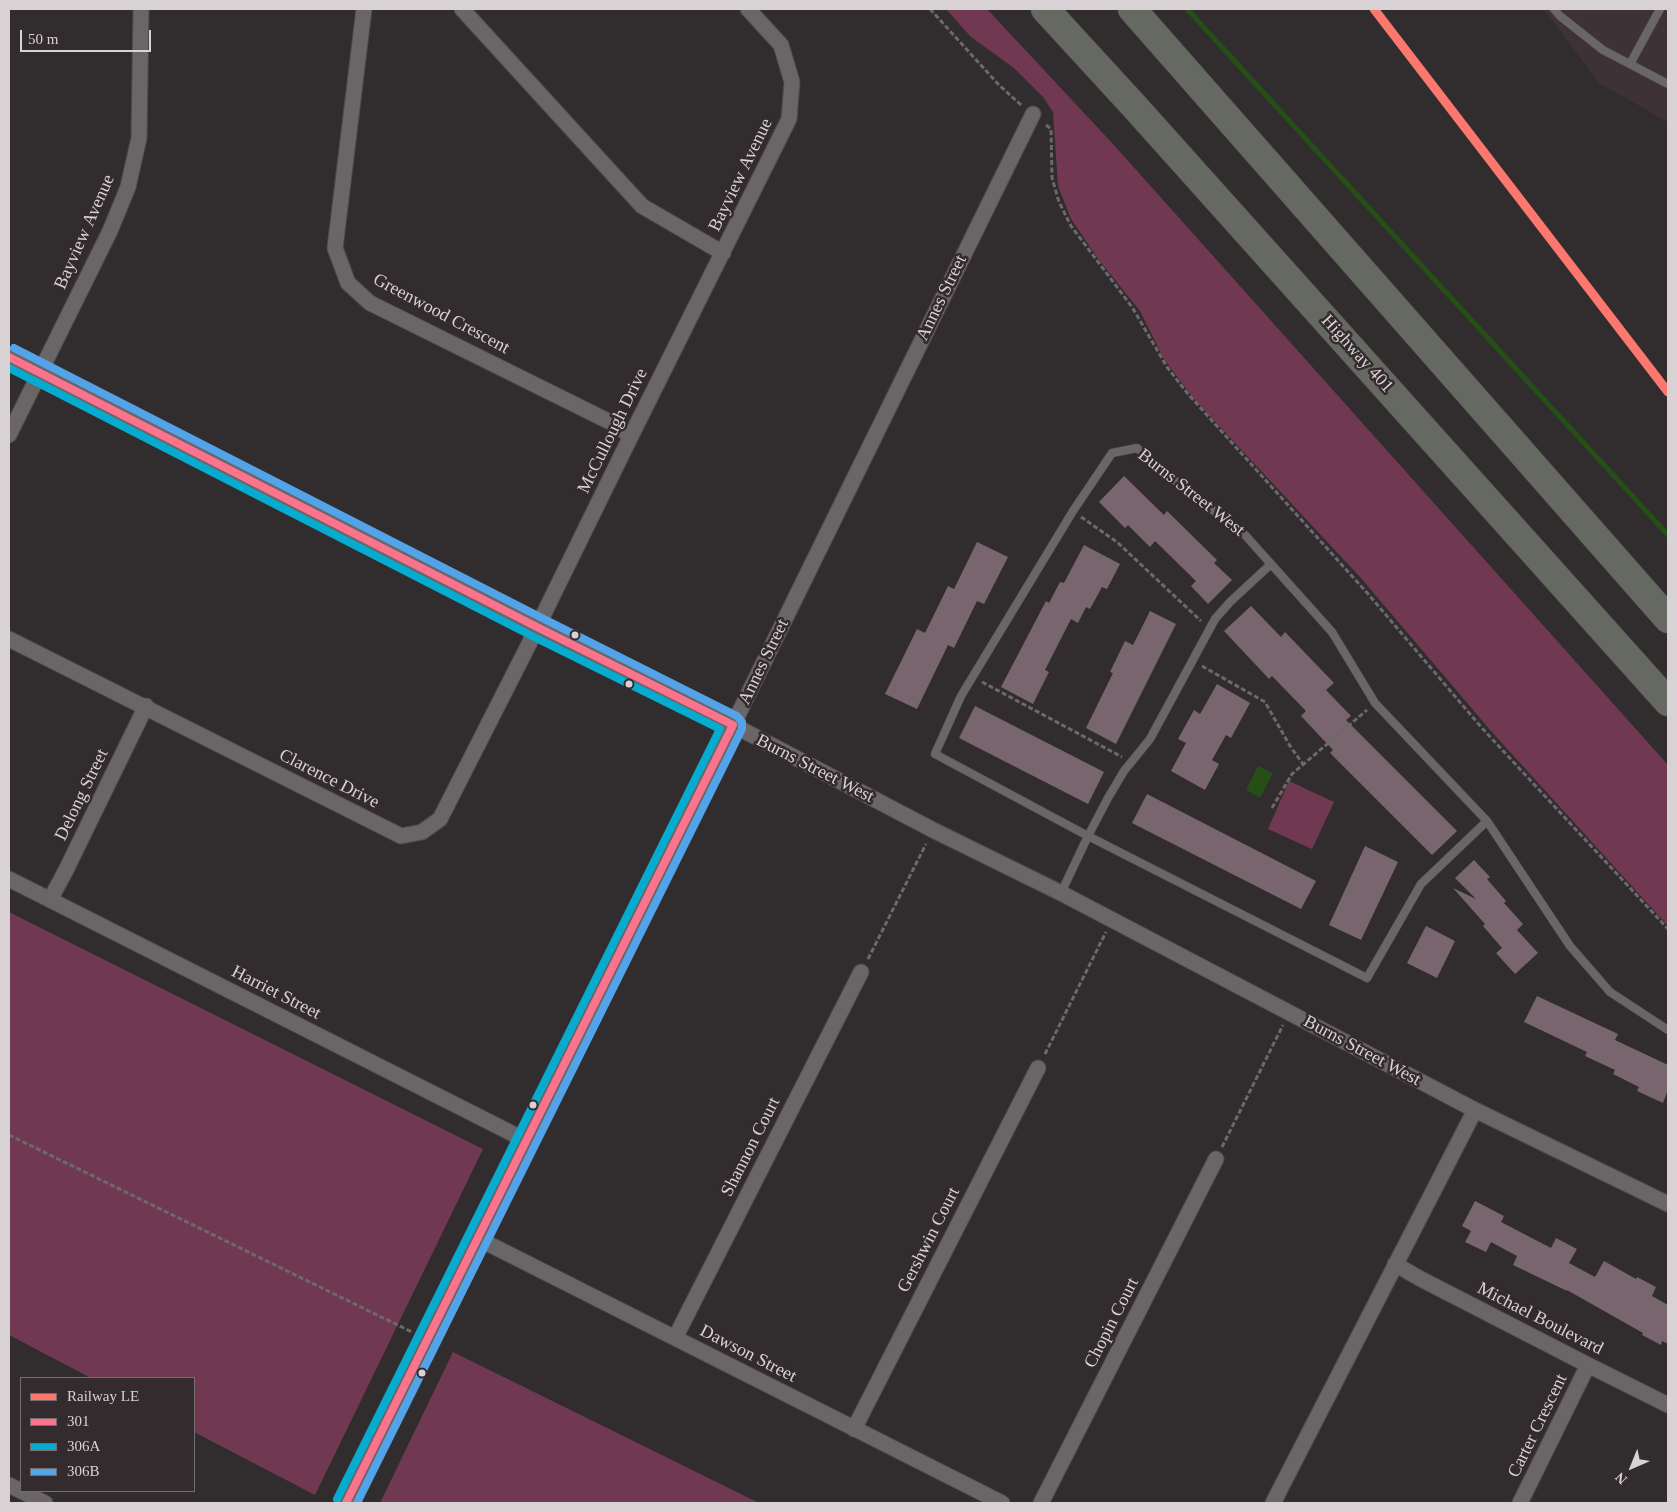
<!DOCTYPE html>
<style>
body{margin:0}
#map{position:relative;width:1677px;height:1512px;overflow:hidden;background:#312d2f;font-family:Georgia,serif}
canvas{display:block}
.frame{position:absolute;inset:0;border:10px solid #d8d2d4;pointer-events:none}
.legend{position:absolute;left:20px;top:1377px;width:175px;height:115px;box-sizing:border-box;background:#332b2e;border:1px solid #756e70;margin:0;padding:6px 9px;list-style:none;font-size:15px;color:#d8d2d4}
.legend li{display:flex;align-items:center;gap:10px;height:25px}
.legend b{width:25px;border:1px solid #756e70}
.north{position:absolute;left:1607px;top:1442px;width:50px;height:50px;-webkit-text-stroke:4px #332b2e;paint-order:stroke;rotate:224deg;font-size:14px;font-weight:700;line-height:20px;text-align:center;color:#d8d2d4}
.north::after{content:'';display:block;margin:auto;width:18px;height:22px;background:#d8d2d4;clip-path:polygon(50% 0,100% 100%,50% 72%,0 100%)}
.scale{position:absolute;left:20px;top:30px;width:131px;height:22px;box-sizing:border-box;border:2px solid #d8d2d4;border-top:0;padding-left:6px;font-size:15px;line-height:18px;white-space:nowrap;color:#d8d2d4;-webkit-text-stroke:4px #332b2e;paint-order:stroke}
</style>
<div id="map">
<canvas width="1677" height="1512"></canvas>
<div class="frame"></div>
<ul class="legend">
<li><b style="height:6px;background:#fc776e"></b>Railway LE</li>
<li><b style="height:6px;background:#fc738d"></b>301</li>
<li><b style="height:6px;background:#06acd0"></b>306A</li>
<li><b style="height:6px;background:#53a3e8"></b>306B</li>
</ul>
<div class="north">N</div>
<div class="scale">50 m</div>
</div>
<script>
const context = document.querySelector('canvas').getContext('2d');
context.lineJoin = 'round';
function fillPath(path, color) { context.fillStyle = color; context.fill(path, 'evenodd'); }
const poly = rows => new Path2D(rows.map(r => 'M' + r).join(''));
function trace(path, color, width, dash) { context.strokeStyle = color; context.lineWidth = width; context.lineCap = dash ? 'butt' : 'round'; context.setLineDash(dash || []); context.stroke(path); }
function label(font, color, halo, rows, align = 'center') {
  context.font = font + ' Georgia,serif'; context.lineWidth = 5; context.setLineDash([]); context.textBaseline = 'middle'; context.strokeStyle = halo; context.fillStyle = color; for (const [text, x, y, turn = 0] of rows) {
    context.save(); context.translate(x, y); context.rotate((+turn || 0) * Math.PI / 180); context.textAlign = isNaN(turn) ? turn : align; if (halo) context.strokeText(text, 0, 0); context.fillText(text, 0, 0); context.restore();
  }
}
fillPath(poly([
 [1544,9,1668,9,1668,122,1598,82]
]), '#3f3237');
fillPath(poly([
 [946,9,987,9,1113,144,1668,765,1668,926,1491,731,1360,577,1194,399,1164,359,1140,311,1099,260,1071,219,1058,186,1053,112,1043,97,1014,68,971,37],
 [1289,781,1334,802,1312,849,1268,829],
 [9,912,483,1149,315,1495,194,1432,194,1378,91,1378,9,1335],
 [453,1352,759,1503,380,1503]
]), '#703951');
fillPath(poly([
 [1258,766,1273,773,1260,798,1246,790]
]), '#264e17');
trace(poly([
 [1187,9,1668,535]
]), '#264e17', 5);
fillPath(poly([
 [1124,476,1164,515,1167,511,1217,560,1214,563,1232,580,1208,604,1191,586,1196,581,1155,541,1150,547,1128,525,1125,528,1099,502],
 [977,542,1008,557,984,604,977,601,954,648,948,645,917,709,885,694,917,629,925,633,948,586,954,589],
 [1084,545,1120,564,1107,589,1102,587,1090,609,1086,607,1078,623,1071,619,1045,670,1049,672,1033,704,1001,687,1046,601,1049,603,1060,582,1064,583],
 [1251,606,1281,637,1285,632,1334,683,1326,690,1351,716,1346,720,1457,831,1432,855,1330,753,1333,750,1301,716,1306,711,1272,676,1269,679,1224,631],
 [1150,611,1176,624,1116,744,1086,728,1113,673,1110,672,1125,641,1133,645],
 [1217,684,1250,703,1231,738,1226,735,1212,760,1219,764,1205,790,1171,771,1186,743,1178,739,1194,710,1200,714],
 [975,706,1104,772,1088,804,959,738],
 [1147,794,1316,881,1301,909,1132,823],
 [1365,846,1398,862,1361,940,1329,925],
 [1474,860,1490,877,1487,879,1506,901,1504,903,1523,924,1517,930,1538,953,1515,974,1496,953,1502,948,1483,926,1485,924,1453,888,1476,899,1455,878],
 [1426,926,1455,941,1437,978,1407,963],
 [1537,996,1618,1034,1615,1040,1668,1065,1668,1090,1663,1103,1637,1091,1639,1087,1613,1074,1615,1070,1585,1056,1587,1052,1524,1022],
 [1475,1201,1504,1216,1501,1222,1551,1248,1556,1238,1577,1249,1569,1263,1595,1277,1604,1261,1636,1279,1637,1277,1656,1287,1652,1296,1668,1305,1668,1344,1662,1341,1661,1345,1642,1335,1643,1333,1567,1290,1567,1291,1513,1265,1517,1256,1491,1242,1486,1252,1465,1242,1471,1231,1462,1226]
]), '#79656e');
const service = poly([
 [1554,9,1560,16,1603,50,1668,84],
 [1630,64,1660,9],
 [1487,821,1421,884,1367,978,1088,836,935,754,961,696,1073,511,1112,453,1137,448,1165,473,1245,535,1332,632,1375,703,1487,821,1570,946,1610,992,1668,1030],
 [1061,893,1088,836,1108,798,1124,771,1150,739,1215,619,1230,602,1271,564]
]);
const minor = poly([
 [364,9,335,248,348,283,370,303,614,424,631,436],
 [462,9,642,206,723,253],
 [1033,114,733,725,933,830,1061,893,1475,1110,1668,1204],
 [9,435,110,231,128,187,139,138,141,9],
 [9,639,401,836,422,832,440,819,528,646,631,436,789,119,792,82,781,45,748,9],
 [9,879,525,1140],
 [50,900,66,870,146,706],
 [477,1238,1002,1503],
 [1395,1264,1419,1278,1588,1365,1668,1405],
 [675,1338,861,972],
 [854,1429,1038,1068],
 [9,1485,45,1503],
 [1041,1503,1216,1159],
 [1273,1503,1475,1110],
 [1520,1503,1588,1365]
]);
const tertiary = poly([
 [9,357,537,627,733,725,346,1503]
]);
const motorway = poly([
 [1045,9,1135,107,1668,702],
 [1132,9,1668,619]
]);
trace(service, '#4e4b4d', 9);
trace(minor, '#4e4b4d', 17);
trace(tertiary, '#4e4b4d', 21);
trace(motorway, '#4e4b4d', 29);
trace(poly([
 [930,9,999,85,1021,105],
 [1046,125,1051,129,1052,178,1059,202,1071,226,1132,307,1167,367,1188,394,1369,595,1481,727,1668,929],
 [1081,517,1117,542,1201,621],
 [1202,666,1265,702,1290,746,1303,764],
 [982,682,1122,757],
 [1272,808,1292,774,1367,710],
 [868,959,926,844],
 [1045,1054,1106,932],
 [9,1135,412,1332],
 [1222,1147,1283,1025]
]), '#6d696b', 3, [5, 2.5]);
trace(service, '#6a6668', 8);
trace(minor, '#6a6668', 15);
trace(tertiary, '#6a6668', 19);
trace(motorway, '#656961', 28);
trace(poly([
 [9,357,537,627,733,725,346,1503]
]), '#fc738d', 8);
trace(poly([
 [9,368,532,636,720,729,337,1499]
]), '#06acd0', 8);
trace(poly([
 [14,348,542,618,737,716,742,722,742,729,357,1503]
]), '#53a3e8', 8);
trace(poly([
 [1374,9,1668,392]
]), '#fc776e', 9);
for (const [x, y, r, color] of [
 [575,635,4.5,"#d8d2d4"],
 [629,684,4.5,"#d8d2d4"],
 [533,1105,4.5,"#d8d2d4"],
 [422,1373,4.5,"#d8d2d4"]
]) { const dot = new Path2D(); dot.arc(x, y, r, 0, 2 * Math.PI); context.fillStyle = color; context.fill(dot); trace(dot, '#332b2e', 2); }
label('18px', '#d8d2d4', '#332b2e', [
 ["Bayview Avenue",741,175,-64],
 ["Bayview Avenue",85,232,-66],
 ["Annes Street",942,298,-64],
 ["Greenwood Crescent",441,314,28],
 ["Highway 401",1357,354,48],
 ["McCullough Drive",613,431,-64],
 ["Burns Street West",1191,493,38],
 ["Annes Street",764,662,-64],
 ["Burns Street West",815,769,27],
 ["Clarence Drive",329,779,27],
 ["Delong Street",82,795,-64],
 ["Harriet Street",276,993,27],
 ["Burns Street West",1362,1051,28],
 ["Shannon Court",751,1147,-63],
 ["Gershwin Court",929,1240,-63],
 ["Michael Boulevard",1540,1319,27],
 ["Chopin Court",1112,1323,-63],
 ["Dawson Street",748,1354,27],
 ["Carter Crescent",1538,1426,-64]
]);
</script>
